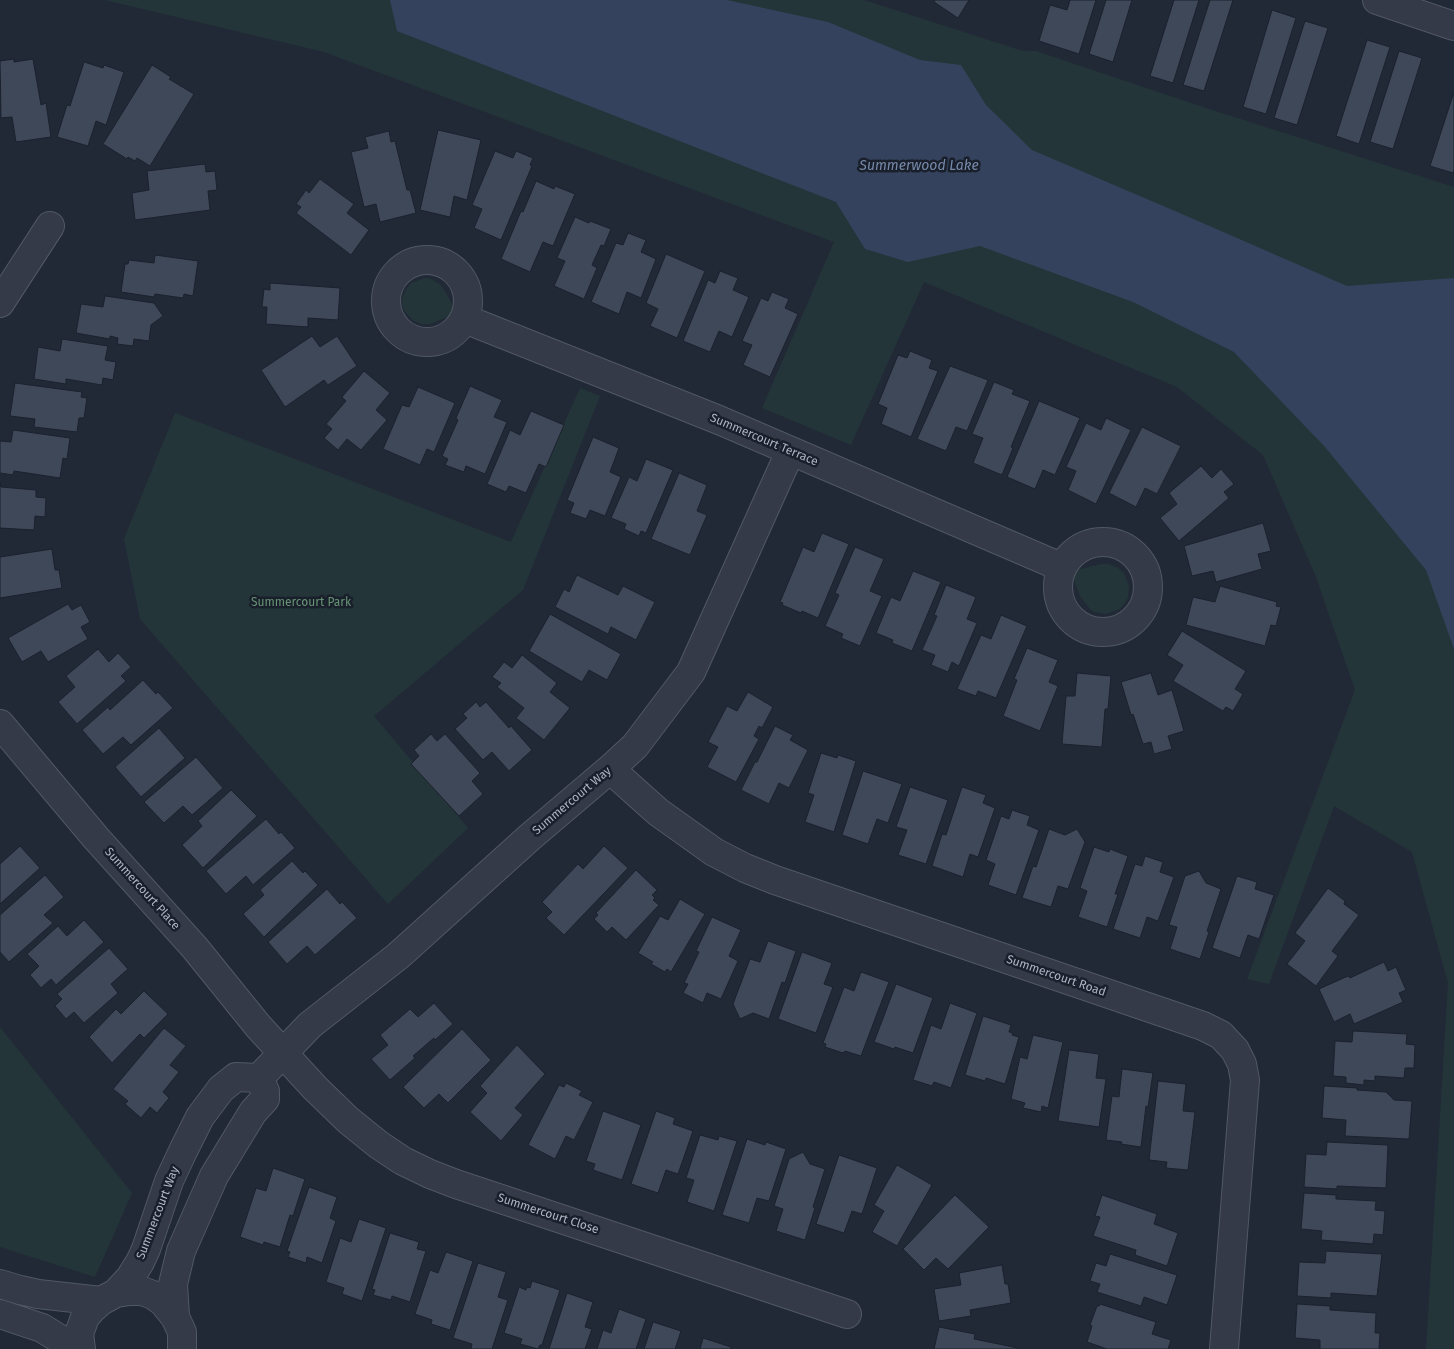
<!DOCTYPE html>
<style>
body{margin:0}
canvas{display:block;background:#212836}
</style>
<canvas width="1454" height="1349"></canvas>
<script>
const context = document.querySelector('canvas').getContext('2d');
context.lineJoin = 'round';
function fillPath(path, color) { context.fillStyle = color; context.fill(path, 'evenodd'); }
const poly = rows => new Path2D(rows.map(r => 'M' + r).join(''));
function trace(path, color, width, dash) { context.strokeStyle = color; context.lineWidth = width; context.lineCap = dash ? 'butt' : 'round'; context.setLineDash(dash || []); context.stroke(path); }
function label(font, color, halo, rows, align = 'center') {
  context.font = font + ' "Fira Sans",sans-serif'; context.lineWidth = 5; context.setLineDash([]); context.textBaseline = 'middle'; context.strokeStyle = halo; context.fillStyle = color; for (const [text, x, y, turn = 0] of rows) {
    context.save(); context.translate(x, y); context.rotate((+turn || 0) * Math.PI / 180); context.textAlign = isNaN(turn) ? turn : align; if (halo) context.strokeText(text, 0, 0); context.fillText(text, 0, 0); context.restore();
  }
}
fillPath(poly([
 [105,0,864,0,1023,51,1036,51,1206,108,1454,187,1454,1349,1426,1349,1448,983,1412,852,1334,806,1269,984,1247,979,1355,690,1316,577,1263,455,1177,387,924,282,851,445,762,408,834,242,324,52],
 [425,278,431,279,441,285,452,303,453,310,453,313,450,316,430,324,422,324,414,321,405,312,402,305,402,299,407,288,411,283],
 [580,388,600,396,523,590,374,716,468,828,388,904,140,619,124,539,175,413,511,542],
 [1101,564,1108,564,1118,568,1124,573,1129,586,1128,598,1124,604,1120,609,1106,614,1094,612,1090,609,1080,596,1073,577,1073,573,1077,570],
 [0,1027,132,1193,95,1277,0,1247]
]), '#233538');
fillPath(poly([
 [390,0,727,0,828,22,920,60,961,65,986,105,1032,150,1182,214,1347,286,1454,278,1454,649,1426,570,1325,447,1234,352,1133,302,980,246,908,262,865,249,836,202,397,31]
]), '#35425d');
const building = poly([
 [935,0,969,0,958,18,934,2,935,0],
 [1070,0,1096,0,1079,54,1039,41,1050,5,1067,10,1070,0],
 [1106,0,1132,0,1113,62,1089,54,1106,0],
 [1174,0,1199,0,1173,83,1150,76,1174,0],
 [1210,0,1233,0,1204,91,1183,85,1210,0],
 [1272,10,1296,18,1266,114,1243,107,1272,10],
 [1305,21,1328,28,1297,125,1274,118,1305,21],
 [1367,40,1390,47,1359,144,1336,136,1367,40],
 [1399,51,1422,58,1393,149,1370,142,1399,51],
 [14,59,14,62,33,59,41,105,46,103,51,137,16,142,12,117,1,118,0,61,14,59],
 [84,62,103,68,104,65,124,72,106,125,96,121,88,146,57,137,67,105,70,106,84,62],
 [152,65,171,77,169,79,194,94,150,166,137,158,135,161,128,157,127,159,103,144,152,65],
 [1454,92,1454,170,1453,173,1430,166,1454,92],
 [438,130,481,140,467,200,454,196,450,217,420,210,438,130],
 [389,131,391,142,395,141,407,190,410,190,416,213,380,222,376,204,364,207,351,152,368,148,365,137,389,131],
 [495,151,513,158,516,151,533,158,530,165,532,166,501,240,474,228,482,209,472,205,495,151],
 [205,164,206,172,215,171,217,190,208,191,210,210,135,220,132,193,149,190,147,171,205,164],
 [320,179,354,204,347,213,369,230,351,255,296,213,301,207,296,204,306,190,309,193,320,179],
 [536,181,554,189,555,186,575,194,553,246,543,242,530,272,501,259,521,211,523,212,536,181],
 [575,217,589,223,590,221,611,229,604,246,601,245,592,265,597,268,584,299,554,286,565,261,557,258,575,217],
 [628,233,646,240,641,252,656,259,641,298,627,292,619,314,591,302,616,243,623,245,628,233],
 [666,254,705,271,677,338,650,326,658,309,646,303,666,254],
 [155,255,198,261,193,296,184,294,183,298,155,294,154,297,121,292,125,264,128,264,129,260,154,263,155,255],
 [720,271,738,278,733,290,749,297,732,337,719,331,710,352,683,341,708,280,715,283,720,271],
 [270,283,340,288,338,320,308,318,308,327,266,324,267,307,262,307,264,289,270,290,270,283],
 [772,292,789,299,785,308,798,314,770,377,743,365,752,345,742,341,761,298,768,301,772,292],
 [105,296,154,303,163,316,151,325,149,341,134,339,133,346,117,344,118,338,110,336,110,339,76,333,81,304,103,307,105,296],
 [312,336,320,347,337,336,357,366,328,385,324,380,285,407,261,370,312,336],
 [62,339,108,346,105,360,116,362,113,380,103,378,102,385,66,379,66,384,34,379,38,347,60,351,62,339],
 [910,351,932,360,929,368,938,371,911,437,881,424,887,408,878,404,898,355,907,358,910,351],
 [950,366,988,380,967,431,956,427,946,451,917,439,950,366],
 [364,371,390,393,376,410,387,420,361,450,347,439,338,450,324,438,332,429,326,424,346,401,342,397,364,371],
 [994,382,1014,390,1012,394,1030,401,1011,447,1013,448,1002,475,973,463,983,438,972,434,994,382],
 [15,383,82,392,81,397,87,398,84,418,79,418,77,432,34,427,35,419,10,416,15,383],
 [470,386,502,400,494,417,507,422,485,474,466,466,464,472,445,465,448,459,442,456,458,420,456,418,470,386],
 [418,387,455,403,434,452,427,449,420,465,383,449,402,405,409,407,418,387],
 [1039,401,1080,418,1055,475,1043,470,1035,489,1007,477,1039,401],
 [531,411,564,425,546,467,539,464,526,493,509,486,506,492,487,484,510,430,520,435,531,411],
 [1106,418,1131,430,1096,504,1068,490,1076,471,1066,467,1086,423,1101,430,1106,418],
 [1142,427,1181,446,1157,494,1145,488,1136,507,1109,493,1142,427],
 [13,430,70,438,67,459,63,458,60,478,14,471,13,475,0,473,0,441,11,442,13,430],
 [593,437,619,448,610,472,621,477,605,516,590,510,586,519,570,513,574,503,567,500,593,437],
 [646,459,673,470,646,533,641,531,639,536,624,529,626,524,611,518,629,477,637,481,646,459],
 [1201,466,1212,478,1221,469,1234,484,1224,492,1229,498,1179,541,1160,518,1177,504,1169,493,1201,466],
 [679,473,707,485,697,511,707,515,690,555,651,539,679,473],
 [0,483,1,487,36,490,36,497,46,498,45,517,35,516,34,530,0,528,0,483],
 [1263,523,1271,551,1258,554,1262,569,1216,582,1213,571,1192,576,1184,546,1263,523],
 [822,533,849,544,818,618,802,611,801,613,782,605,783,603,780,602,803,547,814,552,822,533],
 [855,547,884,559,870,591,882,596,860,646,841,638,843,634,825,626,839,595,835,593,855,547],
 [52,549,55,570,59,570,62,588,0,598,0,557,52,549],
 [913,571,941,582,912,651,892,643,893,640,876,633,891,597,900,601,913,571],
 [577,575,618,595,623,586,655,602,636,640,611,627,608,634,555,607,564,589,569,592,577,575],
 [946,585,976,597,967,619,977,623,959,666,952,662,948,672,931,665,935,655,922,650,937,616,934,615,946,585],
 [1220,586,1277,602,1276,606,1281,607,1276,626,1271,625,1265,646,1186,625,1193,597,1215,602,1220,586],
 [68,604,72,610,81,605,90,622,81,627,88,639,48,662,41,651,22,662,8,638,68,604],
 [550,614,621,654,607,680,589,670,582,682,529,651,550,614],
 [1001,615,1027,626,996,698,978,691,976,696,957,689,981,635,991,639,1001,615],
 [1182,631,1246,671,1235,689,1243,694,1233,711,1226,707,1223,711,1173,681,1183,665,1167,655,1182,631],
 [1027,648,1058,660,1049,682,1058,686,1040,731,1003,716,1017,680,1014,679,1027,648],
 [98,649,109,662,118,653,131,667,121,676,126,681,77,724,58,702,75,687,66,676,98,649],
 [522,655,557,683,550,692,570,708,544,740,516,718,524,708,497,687,501,683,492,677,504,662,512,668,522,655],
 [1077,673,1111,676,1108,709,1105,709,1102,747,1062,744,1066,696,1075,696,1077,673],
 [1151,673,1158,695,1172,690,1184,731,1168,736,1172,749,1154,754,1151,742,1143,744,1133,714,1131,715,1121,682,1151,673],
 [143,680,156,694,158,692,173,708,131,745,123,737,103,754,82,730,108,707,110,710,143,680],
 [748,692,773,707,762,728,759,726,754,736,759,739,736,782,707,767,718,747,708,742,727,706,737,711,748,692],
 [476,702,480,707,486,702,509,728,511,726,532,750,509,771,492,752,483,760,455,729,467,718,463,714,476,702],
 [775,726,793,735,790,740,808,750,789,788,779,783,769,804,741,790,755,762,757,762,775,726],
 [159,728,185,758,141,797,115,767,159,728],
 [431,734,437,741,445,734,480,773,472,781,483,794,459,816,411,764,419,756,414,750,431,734],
 [821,753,837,758,838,755,856,761,834,832,805,822,814,795,808,793,821,753],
 [196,757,223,788,192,815,183,806,164,823,144,802,196,757],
 [863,771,902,784,888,823,877,819,868,844,842,835,863,771],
 [910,787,948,800,926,864,898,855,907,830,896,827,910,787],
 [962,787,986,795,983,803,995,808,978,857,970,854,963,877,932,866,942,834,946,835,962,787],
 [231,790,257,816,203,868,182,845,202,826,198,821,231,790],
 [1012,810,1030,816,1027,825,1039,830,1016,895,988,885,995,864,986,860,1001,816,1009,819,1012,810],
 [266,819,279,834,281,832,295,848,253,885,246,876,226,894,206,871,266,819],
 [1049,829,1065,835,1077,829,1085,842,1068,889,1058,886,1051,907,1022,898,1033,866,1036,867,1049,829],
 [20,846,40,868,0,904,0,864,20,846],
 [604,846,628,868,564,935,546,918,552,912,542,902,578,864,583,869,604,846],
 [1094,847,1109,852,1110,849,1128,856,1115,894,1118,894,1107,927,1078,917,1087,891,1080,888,1094,847],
 [1145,856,1163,862,1160,872,1174,877,1158,921,1147,917,1140,938,1113,929,1135,864,1142,866,1145,856],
 [292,861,303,873,305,871,318,885,264,937,243,914,264,895,260,890,292,861],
 [636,870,657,890,652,895,655,898,653,900,659,905,626,940,612,927,607,932,594,919,598,915,596,913,636,870],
 [1199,871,1206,883,1221,889,1207,931,1209,932,1200,959,1170,949,1177,927,1169,925,1185,876,1199,871],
 [45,875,64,897,44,915,53,923,9,962,0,952,0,915,45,875],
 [1237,876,1257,882,1255,889,1274,895,1259,939,1248,935,1240,958,1212,948,1237,876],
 [1328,888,1345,901,1344,904,1359,915,1332,951,1338,956,1316,986,1287,964,1305,941,1295,933,1328,888],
 [327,889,340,904,342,902,357,918,315,955,307,946,287,964,268,942,327,889],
 [680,899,705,914,671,972,667,969,665,972,651,964,653,962,638,953,660,916,668,920,680,899],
 [712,917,741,930,729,956,738,961,721,999,707,993,703,1003,683,993,688,984,684,983,699,952,696,951,712,917],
 [84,920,104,942,56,985,51,979,41,988,30,975,39,966,27,954,58,926,67,936,84,920],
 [768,941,796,951,785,983,782,982,769,1019,753,1013,740,1019,733,1004,750,959,760,962,768,941],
 [109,948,128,969,111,984,118,993,84,1023,74,1012,66,1019,55,1006,62,999,57,994,109,948],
 [802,952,832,963,824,984,833,987,816,1033,778,1019,802,952],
 [1384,962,1388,971,1396,967,1406,990,1399,993,1403,1002,1354,1024,1350,1014,1334,1022,1319,989,1348,976,1350,978,1384,962],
 [861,972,889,982,861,1056,845,1051,843,1053,825,1047,826,1044,823,1043,844,987,854,991,861,972],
 [896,984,933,998,913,1053,895,1047,894,1049,874,1042,896,984],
 [144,991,168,1014,144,1038,140,1034,112,1063,89,1037,116,1009,121,1014,144,991],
 [434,1003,453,1024,435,1040,434,1038,413,1056,415,1058,390,1080,371,1059,388,1045,380,1035,410,1009,418,1017,434,1003],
 [950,1003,977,1013,951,1088,934,1082,932,1086,913,1080,931,1025,941,1029,950,1003],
 [983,1016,1011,1025,1009,1032,1013,1033,1012,1035,1019,1037,1005,1084,986,1078,985,1081,965,1075,983,1016],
 [164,1028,186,1046,170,1065,179,1072,163,1092,169,1098,157,1113,150,1107,141,1118,125,1104,128,1101,113,1089,164,1028],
 [462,1029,491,1060,448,1103,439,1094,424,1108,403,1087,462,1029],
 [1353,1031,1407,1034,1406,1044,1415,1045,1414,1068,1405,1068,1404,1078,1375,1076,1375,1081,1364,1080,1364,1085,1346,1083,1346,1077,1333,1076,1335,1041,1352,1042,1353,1031],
 [1033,1035,1063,1042,1048,1108,1042,1106,1041,1112,1023,1108,1025,1103,1011,1099,1020,1057,1027,1059,1033,1035],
 [517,1045,545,1074,515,1108,523,1115,501,1141,470,1112,487,1093,480,1086,517,1045],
 [1069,1050,1099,1054,1096,1078,1106,1079,1099,1127,1058,1121,1069,1050],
 [1122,1069,1153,1073,1148,1107,1146,1106,1141,1147,1121,1144,1122,1142,1106,1140,1112,1096,1119,1097,1122,1069],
 [1158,1081,1186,1084,1183,1111,1195,1112,1188,1170,1166,1168,1167,1162,1149,1160,1158,1081],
 [566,1083,582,1091,579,1095,593,1102,574,1140,566,1136,555,1159,528,1145,559,1085,564,1087,566,1083],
 [1324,1086,1357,1088,1357,1090,1386,1092,1394,1100,1412,1101,1409,1139,1345,1136,1346,1120,1322,1118,1324,1086],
 [603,1111,641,1125,622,1180,593,1170,595,1164,586,1161,603,1111],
 [656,1111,675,1118,673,1124,693,1131,678,1174,666,1170,658,1193,631,1184,656,1111],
 [700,1135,718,1140,719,1136,737,1141,714,1211,687,1202,694,1180,686,1178,700,1135],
 [747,1139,765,1145,766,1142,786,1149,769,1201,757,1198,749,1223,722,1215,747,1139],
 [1327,1142,1388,1145,1386,1188,1337,1186,1337,1189,1304,1187,1306,1154,1326,1155,1327,1142],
 [803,1152,810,1164,825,1169,813,1207,815,1208,805,1240,776,1231,783,1209,774,1206,789,1159,803,1152],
 [839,1155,877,1168,862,1214,852,1211,844,1233,816,1224,839,1155],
 [897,1165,932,1185,897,1246,872,1232,884,1211,874,1205,897,1165],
 [273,1168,305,1179,293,1216,290,1215,280,1247,264,1242,263,1245,240,1237,256,1188,266,1191,273,1168],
 [309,1187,337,1197,330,1218,336,1221,322,1263,307,1257,306,1263,288,1257,290,1252,287,1251,309,1187],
 [1304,1193,1336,1195,1336,1199,1376,1201,1375,1210,1385,1211,1383,1235,1374,1234,1373,1244,1321,1240,1322,1231,1301,1229,1304,1193],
 [955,1195,989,1227,948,1269,936,1258,924,1270,903,1249,955,1195],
 [1102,1195,1157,1214,1154,1224,1178,1233,1167,1266,1135,1255,1136,1250,1093,1236,1100,1217,1095,1216,1102,1195],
 [359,1219,386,1228,362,1301,342,1294,344,1288,326,1282,340,1238,351,1242,359,1219],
 [390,1233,419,1242,417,1249,426,1251,410,1302,392,1296,391,1300,373,1295,375,1290,372,1289,390,1233],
 [1326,1251,1382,1254,1377,1296,1331,1293,1331,1298,1297,1296,1299,1262,1325,1263,1326,1251],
 [446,1252,473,1261,450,1330,431,1324,432,1320,415,1314,430,1270,438,1273,446,1252],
 [1110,1254,1177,1275,1167,1305,1144,1297,1141,1306,1097,1292,1100,1284,1090,1281,1096,1263,1106,1266,1110,1254],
 [478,1263,506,1272,498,1297,508,1300,492,1349,471,1349,472,1344,453,1338,478,1263],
 [1002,1265,1005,1284,1008,1284,1011,1303,970,1310,971,1316,939,1321,934,1289,961,1285,959,1273,1002,1265],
 [532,1281,560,1290,542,1345,540,1345,538,1349,520,1344,522,1339,504,1333,519,1287,526,1290,527,1287,530,1288,532,1281],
 [567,1293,593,1302,585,1327,592,1329,585,1349,549,1349,567,1293],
 [1100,1304,1156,1322,1152,1334,1171,1340,1168,1349,1107,1349,1087,1342,1092,1326,1090,1325,1097,1306,1099,1306,1100,1304],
 [1297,1304,1330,1306,1330,1310,1376,1313,1375,1333,1380,1333,1379,1349,1320,1349,1320,1340,1295,1338,1297,1304],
 [619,1309,646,1319,636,1349,597,1349,603,1330,611,1333,619,1309],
 [653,1322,681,1331,675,1349,644,1349,653,1322],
 [939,1327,975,1334,974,1339,1018,1348,1018,1349,934,1349,939,1327],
 [703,1338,731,1347,731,1349,700,1349,703,1338]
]);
fillPath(building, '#3f4859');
trace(building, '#1b212d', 1);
const minor = poly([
 [1377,0,1454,26],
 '386 301a41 41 0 1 1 82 0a41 41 0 1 1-82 0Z',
 [0,303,50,226],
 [465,319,719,420,1061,567],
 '1058 587a45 45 0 1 1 90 0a45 45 0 1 1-90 0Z',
 [0,724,96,838,195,948,258,1026,315,1088,348,1120,379,1145,403,1161,430,1174,456,1184,847,1314],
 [610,769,658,812,714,852,745,868,775,880,1203,1026,1221,1035,1235,1050,1242,1064,1245,1080,1224,1349],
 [0,1284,20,1290,38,1294,101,1301],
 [116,1293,130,1278,140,1262,146,1249,169,1181,183,1151,200,1117,221,1089,236,1077,259,1078,310,1025,398,956,530,837,610,769,635,746,691,672,790,452],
 [0,1314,42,1328,76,1349],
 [175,1317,173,1284,181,1251,214,1176,253,1112,265,1099,265,1091,259,1078],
 [81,1349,79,1334,85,1317,92,1309,101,1301,116,1293,130,1291,142,1291,153,1295,163,1302,175,1317,182,1332,182,1349]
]);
trace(minor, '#515865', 30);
trace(minor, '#343a47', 28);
label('12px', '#aeb5c4', '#19202b', [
 ["Summercourt Terrace",764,440,23],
 ["Summercourt Way",572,801,-40],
 ["Summercourt Place",142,889,48],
 ["Summercourt Road",1056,976,19],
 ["Summercourt Way",158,1213,-69],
 ["Summercourt Close",548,1214,18]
]);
label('12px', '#679374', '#19202b', [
 ["Summercourt Park",301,603]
]);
label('italic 14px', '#7789ab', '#19202b', [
 ["Summerwood Lake",919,166]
]);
</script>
